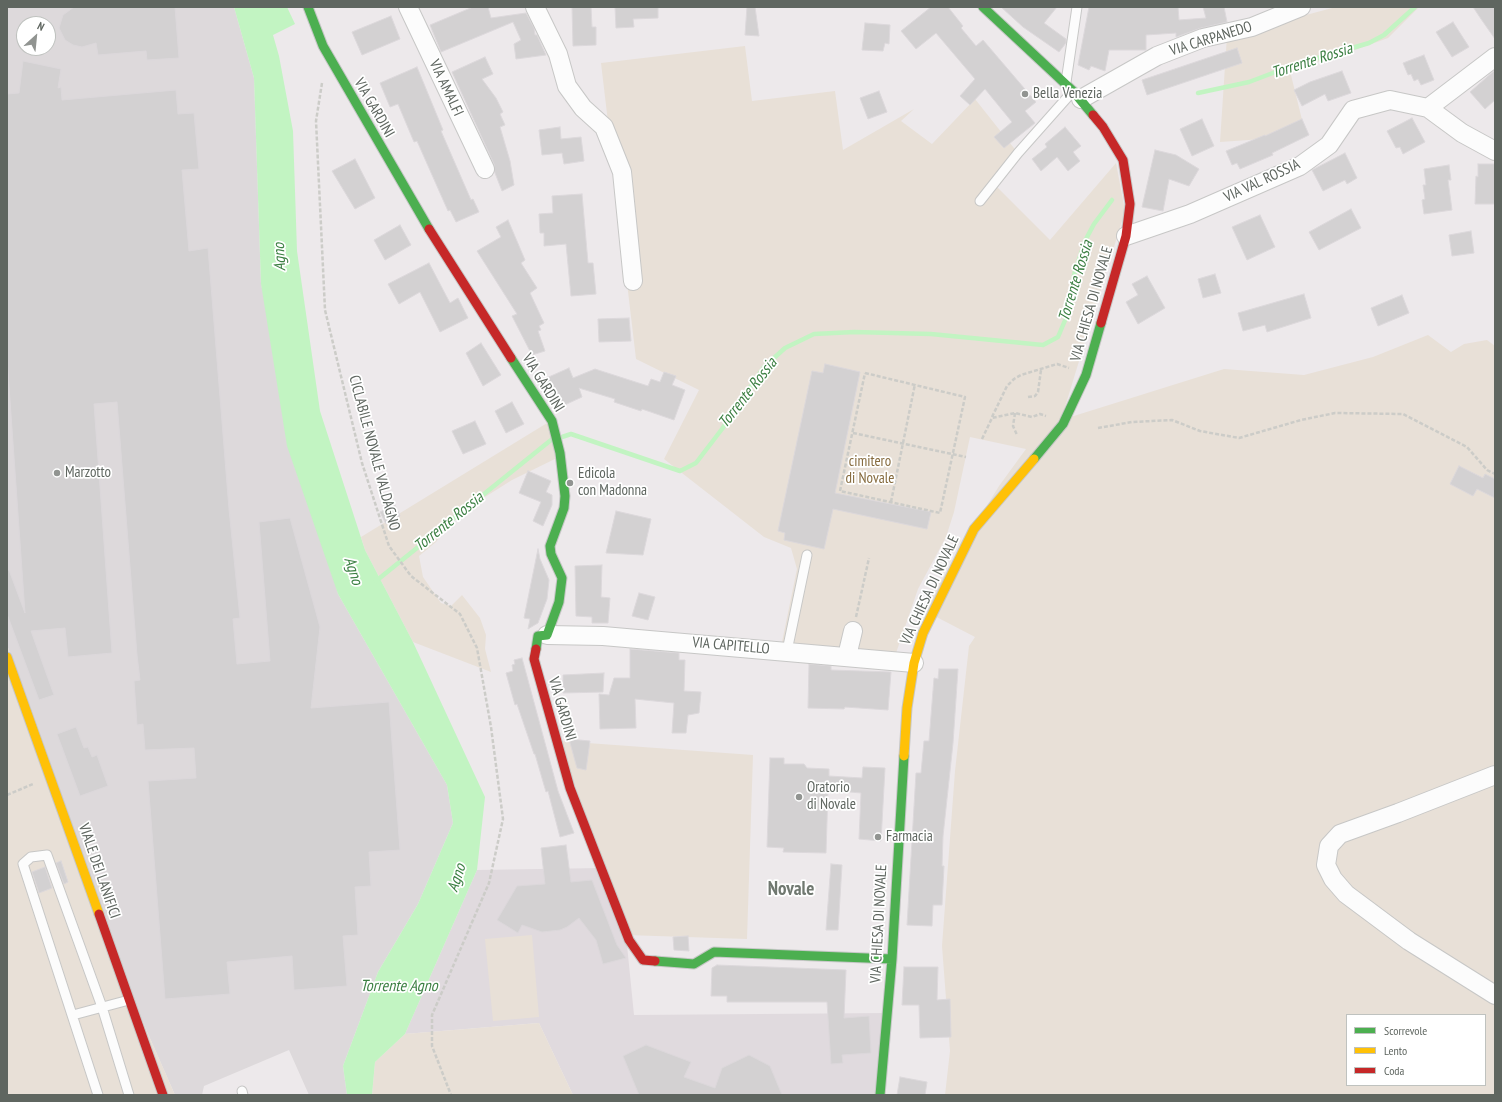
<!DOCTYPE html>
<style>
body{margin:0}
#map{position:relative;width:1502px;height:1102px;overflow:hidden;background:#ede9eb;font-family:"PT Sans Narrow",sans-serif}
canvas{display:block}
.frame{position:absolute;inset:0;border:8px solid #5f6660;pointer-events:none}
.legend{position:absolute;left:1346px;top:1014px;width:140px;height:72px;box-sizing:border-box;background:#fff;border:1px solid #bfc2bf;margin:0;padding:5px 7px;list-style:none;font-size:12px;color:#5f6660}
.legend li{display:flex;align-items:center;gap:8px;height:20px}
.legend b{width:20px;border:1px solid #bfc2bf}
.north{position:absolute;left:16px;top:16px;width:40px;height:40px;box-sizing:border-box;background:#fff;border:1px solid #bfc2bf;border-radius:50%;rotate:27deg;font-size:11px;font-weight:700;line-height:16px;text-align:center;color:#5f6660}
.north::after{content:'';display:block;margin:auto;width:14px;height:18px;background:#919491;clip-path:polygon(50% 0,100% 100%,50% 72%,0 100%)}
</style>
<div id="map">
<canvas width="1502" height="1102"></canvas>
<div class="frame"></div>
<ul class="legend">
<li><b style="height:5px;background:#4caf50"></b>Scorrevole</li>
<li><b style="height:5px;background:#ffc107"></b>Lento</li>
<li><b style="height:5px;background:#c62828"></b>Coda</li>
</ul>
<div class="north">N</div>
</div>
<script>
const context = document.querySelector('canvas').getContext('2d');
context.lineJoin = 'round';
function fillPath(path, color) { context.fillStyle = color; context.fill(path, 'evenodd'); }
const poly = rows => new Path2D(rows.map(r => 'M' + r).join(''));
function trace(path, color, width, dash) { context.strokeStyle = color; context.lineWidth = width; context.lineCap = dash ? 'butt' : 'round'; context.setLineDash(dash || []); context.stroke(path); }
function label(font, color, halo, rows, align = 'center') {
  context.font = font + ' "PT Sans Narrow",sans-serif'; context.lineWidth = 3.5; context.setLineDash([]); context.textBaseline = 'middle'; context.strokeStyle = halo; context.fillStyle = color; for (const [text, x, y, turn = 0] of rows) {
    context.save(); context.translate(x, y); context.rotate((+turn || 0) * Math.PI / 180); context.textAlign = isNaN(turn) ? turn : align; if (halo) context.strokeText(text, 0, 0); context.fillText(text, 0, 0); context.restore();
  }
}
fillPath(poly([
 [7,7,234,7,254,78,261,284,338,594,447,785,453,823,418,904,378,972,343,1066,347,1095,309,1095,289,1050,204,1086,202,1095,175,1095,138,1011,31,708,7,645],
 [24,24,48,24,48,48,24,48]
]), '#ddd9db');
fillPath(poly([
 [602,868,626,935,634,1015,887,1013,876,1095,573,1095,539,1023,405,1034,477,870]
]), '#e0dade');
fillPath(poly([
 [1336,7,1419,7,1388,38,1355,50,1290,71,1306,136,1220,142,1227,36],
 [745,46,752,101,835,91,843,150,914,109,901,121,932,144,975,99,1021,157,996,186,1050,240,1116,163,1125,211,1061,420,1224,369,1304,375,1373,357,1428,335,1451,352,1464,344,1487,340,1495,346,1495,1095,945,1095,950,1051,942,946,955,771,969,646,975,637,923,610,999,486,1026,449,970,437,954,512,946,537,918,589,895,656,782,642,797,569,791,548,764,537,664,459,699,390,636,359,601,63],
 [1347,1015,1485,1015,1485,1085,1347,1085],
 [552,420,561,456,512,480,458,514,436,542,419,556,423,577,441,603,451,606,462,595,480,618,486,635,485,649,491,672,413,642,365,550,361,537],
 [7,645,31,708,138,1011,175,1095,7,1095],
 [560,741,753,755,747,939,626,935],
 [532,935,539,1017,493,1021,485,939],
 [539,1023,573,1095,372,1095,375,1062,405,1034]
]), '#e8e0d7');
fillPath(poly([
 [234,7,287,7,295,24,273,35,279,56,293,131,297,251,320,411,365,550,413,642,485,797,477,870,405,1034,375,1062,372,1095,347,1095,343,1066,378,972,418,904,453,823,447,785,338,594,287,446,261,284,254,78]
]), '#c2f4c2');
trace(poly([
 [1198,93,1249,82,1294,65,1369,43,1384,35,1415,7],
 [562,437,571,434,680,471,696,463,722,429,764,367,785,348,814,334,854,332,931,334,1043,345,1058,337,1066,318,1075,271,1086,239,1094,224,1112,200],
 [376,581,551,440]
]), '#c2f4c2', 4.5);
const building = poly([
 [74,7,175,7,179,58,147,60,146,51,98,55,96,43,82,47,73,45,65,40,59,28,63,15,74,7],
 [473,7,488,7,491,18,526,13,534,28,535,35,537,35,546,55,516,59,514,44,521,40,513,22,441,52,430,25,473,7],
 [572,7,591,7,592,27,596,27,596,45,573,46,572,7],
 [615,7,658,7,658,18,633,19,634,27,616,28,615,7],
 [747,7,755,7,759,36,745,35,747,7],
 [931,7,948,7,963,26,961,28,976,46,983,40,1036,102,1025,111,1035,123,1004,148,994,137,1012,122,985,89,970,105,960,96,975,79,936,33,916,49,901,31,931,7],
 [1001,7,1057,7,1044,23,1066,39,1066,43,1059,52,1023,27,1001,7],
 [1089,7,1178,7,1179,20,1206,18,1203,7,1224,7,1227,22,1201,28,1176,37,1176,33,1146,35,1146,50,1109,50,1105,71,1091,66,1089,70,1078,65,1089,7],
 [1473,7,1495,7,1495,39,1481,19,1473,7],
 [391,16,400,39,362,55,352,32,391,16],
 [1453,22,1469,47,1452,57,1436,32,1453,22],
 [865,23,890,25,889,44,885,43,883,51,862,50,865,23],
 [1237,48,1242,63,1147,95,1142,80,1237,48],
 [1424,55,1434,80,1421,85,1418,79,1414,81,1411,74,1408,75,1403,63,1424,55],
 [485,57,493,74,482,79,496,98,503,112,500,114,505,125,500,127,510,161,514,185,502,191,495,173,494,164,452,72,485,57],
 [23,61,61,69,58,88,61,87,62,100,176,90,178,114,194,113,199,169,182,170,189,251,208,248,229,509,240,618,233,619,237,664,270,661,259,522,290,518,320,627,311,708,389,702,400,850,369,852,371,886,355,887,358,935,343,936,347,986,294,990,292,956,227,962,230,994,165,999,148,781,196,778,194,748,145,750,143,724,137,725,134,681,140,680,137,655,117,402,94,404,112,653,68,657,65,628,31,631,54,695,39,700,7,614,7,570,9,570,25,613,7,358,7,94,19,93,23,61],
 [417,67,443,130,441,131,471,200,473,199,479,212,456,222,450,210,448,211,417,141,414,142,398,104,390,107,380,83,417,67],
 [1495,70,1495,100,1485,109,1470,92,1495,70],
 [1342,71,1351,93,1328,101,1325,94,1302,106,1294,90,1310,82,1342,71],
 [879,91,887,112,868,119,860,98,879,91],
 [1412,118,1425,142,1403,154,1400,147,1396,148,1387,131,1412,118],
 [1202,119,1214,146,1192,156,1180,129,1202,119],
 [1302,119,1309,135,1272,153,1273,155,1240,169,1237,163,1232,165,1226,151,1265,135,1265,136,1302,119],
 [560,127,561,139,581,137,584,161,564,164,562,153,542,155,539,130,560,127],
 [1065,127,1081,146,1073,152,1080,161,1068,171,1057,157,1041,171,1032,159,1047,147,1045,144,1065,127],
 [1155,150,1176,155,1199,169,1189,186,1169,179,1163,211,1142,207,1155,150],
 [1345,153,1357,178,1347,184,1345,180,1323,191,1312,170,1345,153],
 [355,159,375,198,355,209,332,171,355,159],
 [1478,164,1495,164,1495,204,1475,204,1476,176,1478,177,1478,164],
 [1449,165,1451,180,1448,180,1452,210,1424,214,1422,200,1425,199,1423,185,1426,185,1424,169,1449,165],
 [582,194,588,263,593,263,596,294,571,296,566,244,544,246,544,233,540,233,539,214,553,213,552,196,582,194],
 [1351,209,1361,228,1319,250,1309,232,1351,209],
 [1260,215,1275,247,1247,260,1232,227,1260,215],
 [508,220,525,260,521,263,537,288,530,293,544,323,539,326,541,330,538,331,545,351,532,355,512,316,517,314,477,251,501,237,496,227,508,220],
 [400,225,411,245,385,260,374,240,400,225],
 [1471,231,1474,253,1452,256,1449,235,1471,231],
 [429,263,450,303,458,298,468,318,440,332,420,292,399,304,388,284,429,263],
 [1215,274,1221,293,1203,298,1198,279,1215,274],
 [1147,276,1165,308,1138,324,1126,302,1138,295,1132,284,1147,276],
 [1304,294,1311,318,1267,332,1265,325,1243,331,1238,313,1304,294],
 [1402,295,1409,313,1378,326,1371,308,1402,295],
 [629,318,631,341,599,342,598,319,629,318],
 [481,343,501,375,483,386,466,353,481,343],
 [825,364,860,372,835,493,931,512,927,529,833,509,824,549,784,540,785,533,778,531,812,371,823,373,825,364],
 [569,368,573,378,595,369,648,386,651,379,660,382,664,372,676,376,672,385,685,390,674,420,642,409,641,411,614,402,615,399,579,388,582,397,558,408,542,380,569,368],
 [512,402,524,424,506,433,495,411,512,402],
 [475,421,486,444,463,454,452,431,475,421],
 [1459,466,1483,478,1485,474,1495,479,1495,498,1477,489,1473,496,1450,484,1459,466],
 [528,471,551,481,546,492,552,495,552,505,543,526,533,521,541,502,519,493,528,471],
 [395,505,400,516,386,524,380,512,395,505],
 [616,511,651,519,643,555,606,553,616,511],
 [538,549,540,559,549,580,547,599,538,623,528,629,530,619,524,618,538,549],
 [602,565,601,597,610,598,608,623,592,623,592,617,576,616,575,566,602,565],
 [639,593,655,597,648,620,632,616,639,593],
 [630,649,679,653,679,660,685,660,684,691,701,692,699,713,688,715,686,733,672,733,674,703,635,699,636,728,600,729,599,694,609,695,614,678,630,678,630,649],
 [522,658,558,791,574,833,560,837,548,791,546,792,535,754,534,754,517,704,515,705,506,673,513,671,512,665,515,664,514,660,522,658],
 [809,664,831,666,831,670,891,672,888,710,845,707,844,709,808,708,809,664],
 [939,669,958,669,953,743,943,836,942,866,944,866,942,905,933,905,932,926,907,925,916,773,921,773,924,741,929,741,934,678,938,679,939,669],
 [604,673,603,692,563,693,563,675,604,673],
 [76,727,84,748,88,747,92,757,97,755,108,786,80,796,57,734,76,727],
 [569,739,590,741,586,770,577,768,569,739],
 [770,758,784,758,784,764,804,764,807,768,829,769,829,776,862,778,863,767,885,768,881,841,859,839,861,793,828,790,826,853,783,852,784,848,767,847,770,758],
 [566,845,571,882,592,880,617,945,626,958,603,964,596,940,579,918,567,927,560,930,542,932,522,925,518,933,497,920,517,886,545,884,541,848,566,845],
 [61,861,68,882,64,884,56,863,61,861],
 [831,864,842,865,838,930,826,930,831,864],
 [45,867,52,888,39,893,32,872,45,867],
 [688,936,689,951,674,950,673,937,688,936],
 [717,965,846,970,844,1018,869,1016,871,1053,842,1055,843,1063,831,1064,827,1002,727,1002,727,996,711,996,712,968,717,965],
 [904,967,938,967,937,1000,950,999,951,1037,920,1038,919,1005,902,1005,904,967],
 [646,1045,691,1062,684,1077,715,1088,722,1068,749,1055,770,1066,782,1095,639,1095,623,1056,646,1045],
 [900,1077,927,1082,925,1095,897,1095,900,1077]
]);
fillPath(building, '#d3d1d2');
trace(building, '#dcd8db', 1);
const lane = poly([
 [1066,82,1077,7],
 [980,201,1018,153,1073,91],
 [787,651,807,555],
 [73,1015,129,1000],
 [242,1091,243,1095],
 [98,1095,23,864,31,857,47,855,102,1007,129,1095]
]);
const street = poly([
 [408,7,485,169],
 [535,7,558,54,567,86,583,108,604,127,622,172,633,281],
 [1081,99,1157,56,1203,38,1252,27,1301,7],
 [1428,108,1495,57],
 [1126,236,1190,214,1300,166,1329,145,1353,110,1390,100,1428,108,1462,133,1495,151],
 [547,635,603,636,914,663],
 [847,656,853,631],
 [1495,775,1398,813,1340,834,1329,846,1326,865,1333,879,1346,894,1409,941,1495,995]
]);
const fast = poly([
 [308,7,323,46,429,229],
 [983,7,1073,91,1093,115],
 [511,358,552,421,560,453,565,496,564,508,550,546,551,554,562,578,559,602,547,635,538,636,536,649],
 [1034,459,1063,424,1086,375,1101,323],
 [655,961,694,964,714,952,892,959],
 [880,1095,892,959,904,756]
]);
const slow = poly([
 [7,657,99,914],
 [904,756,907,708,914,663,923,633,974,529,1034,459]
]);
const jam = poly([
 [1093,115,1103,127,1123,160,1130,204,1126,236,1101,323],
 [429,229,511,358],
 [536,649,534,659,570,788,629,940,643,960,655,961],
 [99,914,163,1095]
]);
trace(lane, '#c7c7c6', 11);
trace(street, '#c7c7c6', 20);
trace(fast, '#c6c7c6', 11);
trace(slow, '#c6c7c6', 11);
trace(jam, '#c6c7c6', 11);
trace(poly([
 [322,83,316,121,325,310,362,463,389,546,411,576,460,614,477,648,491,727,503,819,489,883,432,1015,432,1046,451,1095],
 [865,373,965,397,940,513,840,491,865,373],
 [1028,397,1035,396,1038,392,1041,370],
 [1015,413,1013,426,1017,435],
 [992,417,1007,386,1014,379,1021,375,1057,364,1069,368],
 [1098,428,1132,422,1172,420,1200,431,1239,438,1301,420,1335,413,1403,414,1467,447,1487,470,1495,474],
 [853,433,966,457],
 [982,439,992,418,1015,413,1032,417,1040,414,1046,416],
 [891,502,915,384],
 [856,617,869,558],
 [7,795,33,784]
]), '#ccccc8', 2.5, [4, 2]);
trace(lane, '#fcfcfc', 9);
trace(street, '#fcfcfc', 18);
trace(fast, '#4caf50', 9);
trace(slow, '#ffc107', 9);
trace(jam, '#c62828', 9);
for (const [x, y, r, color] of [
 [1025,94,4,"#919491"],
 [57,473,4,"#919491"],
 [570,483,4,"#919491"],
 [799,797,4,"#919491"],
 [878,837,4,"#919491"]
]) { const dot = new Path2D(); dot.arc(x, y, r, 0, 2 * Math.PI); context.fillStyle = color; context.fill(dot); trace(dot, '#fff', 1.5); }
label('15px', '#5f6660', '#fff', [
 ["VIA CARPANEDO",1211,39,-17],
 ["VIA AMALFI",446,88,65],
 ["VIA GARDINI",374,108,60],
 ["VIA VAL ROSSIA",1262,181,-25],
 ["VIA CHIESA DI NOVALE",1092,304,-74],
 ["VIA GARDINI",543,383,58],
 ["CICLABILE NOVALE VALDAGNO",374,453,75],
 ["VIA CHIESA DI NOVALE",930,590,-65],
 ["VIA CAPITELLO",731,646,5],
 ["VIA GARDINI",562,709,74],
 ["VIALE DEI LANIFICI",99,871,71],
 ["VIA CHIESA DI NOVALE",879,924,-87]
]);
label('15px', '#5f6660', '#fff', [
 ["Bella Venezia",1033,94],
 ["Marzotto",65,473],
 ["Edicola",578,474],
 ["con Madonna",578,491],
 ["Oratorio",807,788],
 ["di Novale",807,805],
 ["Farmacia",886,837]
], 'left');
label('15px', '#866b3e', '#fff', [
 ["cimitero",870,462],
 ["di Novale",870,479]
]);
label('italic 16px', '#3b7f42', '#fff', [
 ["Torrente Rossia",1312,61,-18],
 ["Agno",280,257,-93],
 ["Torrente Rossia",1076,281,-73],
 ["Torrente Rossia",748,393,-52],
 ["Torrente Rossia",449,522,-39],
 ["Agno",353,571,72],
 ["Agno",457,878,-72],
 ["Torrente Agno",399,986]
]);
label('bold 19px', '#707870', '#fff', [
 ["Novale",791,890]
]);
</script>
